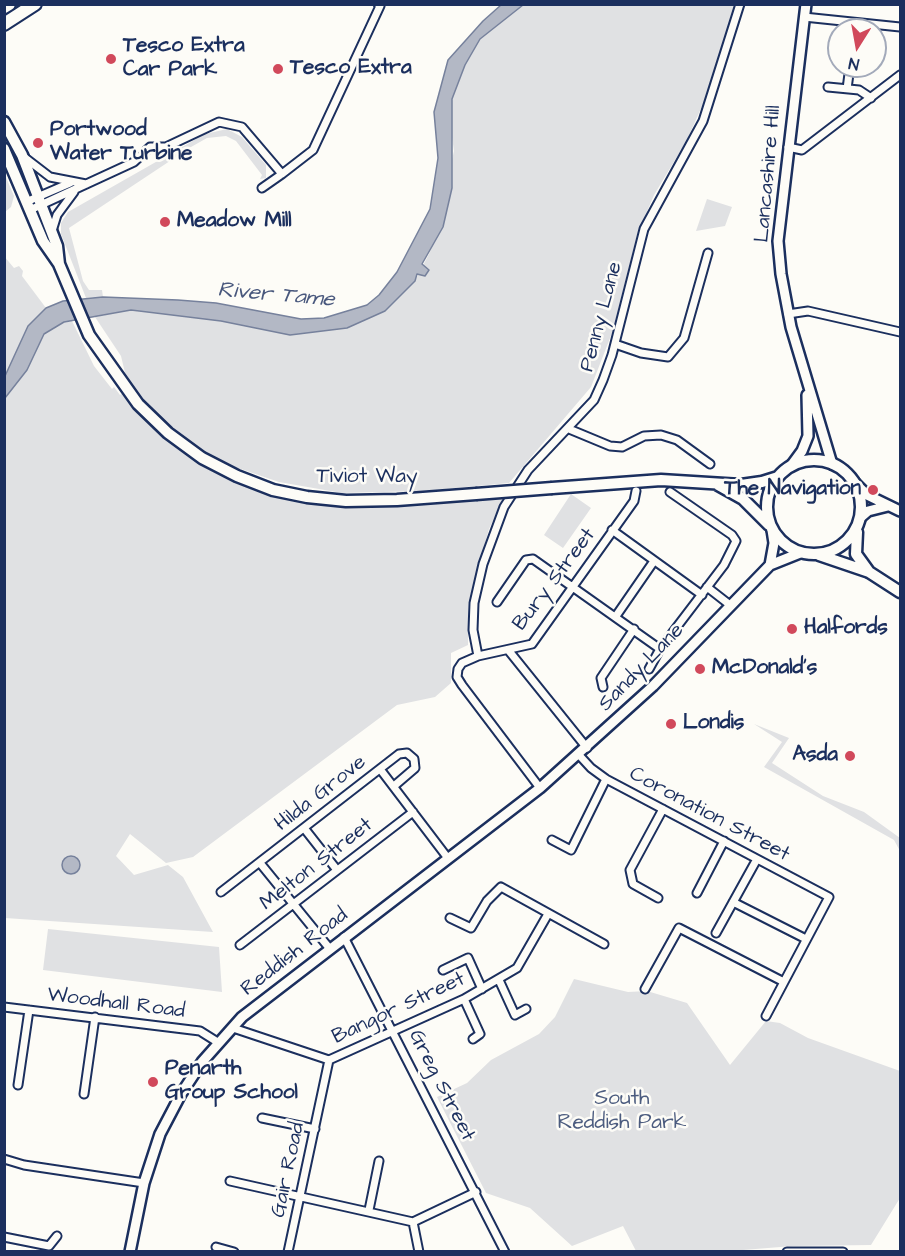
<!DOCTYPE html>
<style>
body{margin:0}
#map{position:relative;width:905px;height:1256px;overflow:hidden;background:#fdfcf7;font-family:"Architects Daughter",sans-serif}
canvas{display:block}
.frame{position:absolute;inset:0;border:6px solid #1b2f5e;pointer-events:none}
.north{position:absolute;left:827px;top:18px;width:60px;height:60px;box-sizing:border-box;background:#fdfcf7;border:2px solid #a3aaba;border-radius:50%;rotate:191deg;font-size:16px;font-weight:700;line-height:24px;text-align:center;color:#1b2f5e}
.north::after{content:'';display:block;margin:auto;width:21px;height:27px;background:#d1495b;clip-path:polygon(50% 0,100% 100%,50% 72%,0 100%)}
</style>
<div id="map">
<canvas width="905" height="1256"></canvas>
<div class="frame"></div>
<div class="north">N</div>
</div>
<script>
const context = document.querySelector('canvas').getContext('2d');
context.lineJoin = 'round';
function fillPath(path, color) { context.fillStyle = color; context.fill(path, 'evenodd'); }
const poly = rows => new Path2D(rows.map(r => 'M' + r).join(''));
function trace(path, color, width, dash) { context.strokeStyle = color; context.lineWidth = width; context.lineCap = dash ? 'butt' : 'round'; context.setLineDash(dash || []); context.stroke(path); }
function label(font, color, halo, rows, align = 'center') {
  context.font = font + ' "Architects Daughter",sans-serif'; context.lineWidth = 5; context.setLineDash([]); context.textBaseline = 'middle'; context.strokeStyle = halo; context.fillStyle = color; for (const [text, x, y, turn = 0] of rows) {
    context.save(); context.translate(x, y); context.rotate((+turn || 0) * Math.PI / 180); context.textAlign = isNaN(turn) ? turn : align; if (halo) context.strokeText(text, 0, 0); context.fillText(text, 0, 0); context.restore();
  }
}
fillPath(poly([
 [523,5,735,5,706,97,687,140,654,195,637,235,612,333,591,387,509,483,423,491,342,493,279,482,235,467,202,452,149,407,127,381,121,356,95,317,131,310,221,321,290,335,347,328,385,311,415,281,430,252,454,151,450,123,452,99,465,65,480,39],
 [227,129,242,137,266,165,266,178,260,179,262,175,236,141,226,136,207,138,191,147,69,228,83,281,89,290,102,290,103,297,86,298,61,234,61,223,68,212,205,134],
 [5,175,14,196,11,207,5,212],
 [707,199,732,207,725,226,696,231],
 [4,256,14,268,19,266,23,271,22,276,46,308,28,326,5,376],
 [72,321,94,366,112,389,114,387,120,395,123,393,152,426,190,457,234,481,282,498,335,506,414,505,504,497,489,529,468,603,468,645,451,653,451,683,435,697,397,705,193,857,166,863,130,834,116,856,134,875,168,865,183,877,213,932,5,918,4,398,27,370,44,334,64,322],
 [571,494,591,508,563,548,544,535],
 [754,724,789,738,772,763,823,796,864,812,900,838,900,851,894,840,764,767,782,742],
 [48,929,219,947,222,992,43,970],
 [574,979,628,992,647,991,687,1003,730,1065,766,1021,780,1023,808,1038,900,1071,900,1198,871,1245,793,1246,718,1252,636,1251,623,1226,572,1246,530,1208,486,1193,437,1097,467,1083,491,1060,539,1034,555,1017]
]), '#e0e1e3');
const water = poly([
 [501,5,523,5,480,39,465,65,452,99,452,188,443,227,422,264,429,270,425,276,417,274,415,281,385,311,347,328,290,335,221,321,131,310,64,322,44,334,27,370,5,398,5,376,28,326,46,308,63,301,103,297,178,300,216,303,301,319,324,318,367,305,379,295,397,272,430,209,438,158,434,112,448,60,483,21,501,5],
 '62 865a9 9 0 1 1 18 0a9 9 0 1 1-18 0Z'
]);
fillPath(water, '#b3b8c5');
trace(water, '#76819c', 1.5);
const street = poly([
 [804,17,900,27],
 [828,87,859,90,871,98],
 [847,89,850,66],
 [788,147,802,150,900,75],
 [24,157,50,177,86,184],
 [262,188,282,174],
 [26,202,70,183],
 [30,210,134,162,150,147,166,147,219,122,242,127,282,174,313,150,380,6,378,4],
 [52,231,57,215,74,192],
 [788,314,808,311,900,332],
 [615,344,641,353,668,357,684,338,708,253],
 [569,429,610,446,622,447,644,436,661,435,677,440,710,464],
 [612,530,702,595],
 [707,587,730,605],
 [497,602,526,560,533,559,660,649],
 [616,616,654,561],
 [509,651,587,748],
 [478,656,473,630,474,603,483,564,504,507,528,470,594,400,603,380,612,355,644,229,703,121,740,4],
 [649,669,660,649,724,565,736,541,732,535,670,492],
 [603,687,601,678,634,629],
 [579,755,591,768,606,779,829,897,766,1016],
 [380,769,447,857],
 [540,788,462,685,457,677,458,669,462,663,478,656,532,644,634,501,636,491],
 [304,828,337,870],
 [552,840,571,850,606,779],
 [260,863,330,949],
 [221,892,399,754,407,753,414,759,415,768,394,786],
 [697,893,724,841],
 [658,898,633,884,630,870,663,809],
 [733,902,806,939],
 [450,918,471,928,487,901,501,887,604,944],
 [716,933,757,859],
 [344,937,505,1252],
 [240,945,413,812],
 [443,970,468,958,482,989],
 [499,980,515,1015,526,1009],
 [645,989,679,928,784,982],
 [464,999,480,1034,473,1039],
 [4,1007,200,1031,219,1043],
 [233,1028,329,1060,464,999,517,968,548,914],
 [18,1085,29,1010],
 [84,1094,95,1017],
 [262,1118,315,1129],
 [4,1159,24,1165,144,1183],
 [230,1181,413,1222,476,1192],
 [369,1210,379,1161],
 [413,1222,419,1252],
 [4,1237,49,1246,57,1236],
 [216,1247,234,1252],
 [288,1252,329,1060],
 [787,1252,843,1252]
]);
const secondary = poly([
 [806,4,778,241,781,274,791,327,832,464],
 [791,466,802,451,808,436,807,395],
 [854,482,867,495,900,511],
 [861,517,868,511,888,506],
 [770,565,774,543,772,530],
 [130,1252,144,1183,160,1134,181,1094,202,1062,242,1017,540,788,653,686,770,565,800,553]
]);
const primary = poly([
 [4,122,22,155,57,246,59,264,89,335,138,404,168,433,202,458,237,476,273,490,307,497,346,501,397,500,476,494],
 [4,149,43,241,59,264],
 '767 507a47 47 0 1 1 94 0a47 47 0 1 1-94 0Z',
 [718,485,743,499,769,525],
 [552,488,661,480,741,485,762,482,778,477],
 [857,532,856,554,869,572],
 [819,555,869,572,900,592]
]);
const highway = poly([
 [4,7,9,4],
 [4,24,35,4]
]);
trace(street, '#1b2f5e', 11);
trace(secondary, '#1b2f5e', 14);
trace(primary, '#1b2f5e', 15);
trace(highway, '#1b2f5e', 16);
trace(street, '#fdfcf7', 7);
trace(secondary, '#fdfcf7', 9);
trace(primary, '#fdfcf7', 10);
trace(highway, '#fdfcf7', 12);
const primaryBridge = poly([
 [476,494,552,488]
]);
trace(primaryBridge, '#1b2f5e', 15, []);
trace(primaryBridge, '#fdfcf7', 10);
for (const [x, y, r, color] of [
 [111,59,6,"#d1495b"],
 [278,69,6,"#d1495b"],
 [38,143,6,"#d1495b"],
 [165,222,6,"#d1495b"],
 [873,490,6,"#d1495b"],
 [792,629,6,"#d1495b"],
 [700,669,6,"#d1495b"],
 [671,724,6,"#d1495b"],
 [850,756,6,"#d1495b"],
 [153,1082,6,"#d1495b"]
]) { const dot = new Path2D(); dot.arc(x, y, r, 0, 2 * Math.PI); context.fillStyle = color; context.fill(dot); trace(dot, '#fdfcf7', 2); }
label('bold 21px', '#1b2f5e', '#fdfcf7', [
 ["Tesco Extra",123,47],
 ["Car Park",123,71],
 ["Tesco Extra",290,69],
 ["Portwood",50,131],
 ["Water Turbine",50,155],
 ["Meadow Mill",177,222],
 ["The Navigation",861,490,"right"],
 ["Halfords",804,629],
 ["McDonald's",712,669],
 ["Londis",683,724],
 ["Asda",838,756,"right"],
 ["Penarth",165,1070],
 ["Group School",165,1094]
], 'left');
label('21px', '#1b2f5e', '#fdfcf7', [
 ["Lancashire Hill",769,174,-85],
 ["Penny Lane",602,317,-75],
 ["Tiviot Way",367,478],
 ["Bury Street",555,580,-53],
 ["Sandy Lane",642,668,-46],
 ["Hilda Grove",321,794,-38],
 ["Coronation Street",709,815,28],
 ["Melton Street",317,865,-38],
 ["Reddish Road",295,953,-38],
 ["Woodhall Road",116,1004,7],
 ["Bangor Street",399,1009,-25],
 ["Greg Street",441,1086,63],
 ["Gair Road",289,1170,-78]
]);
label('21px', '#4c5c7f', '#fdfcf7', [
 ["South",622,1100],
 ["Reddish Park",622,1124]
]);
label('italic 22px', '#49587d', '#fdfcf7', [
 ["River Tame",276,296,5]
]);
</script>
